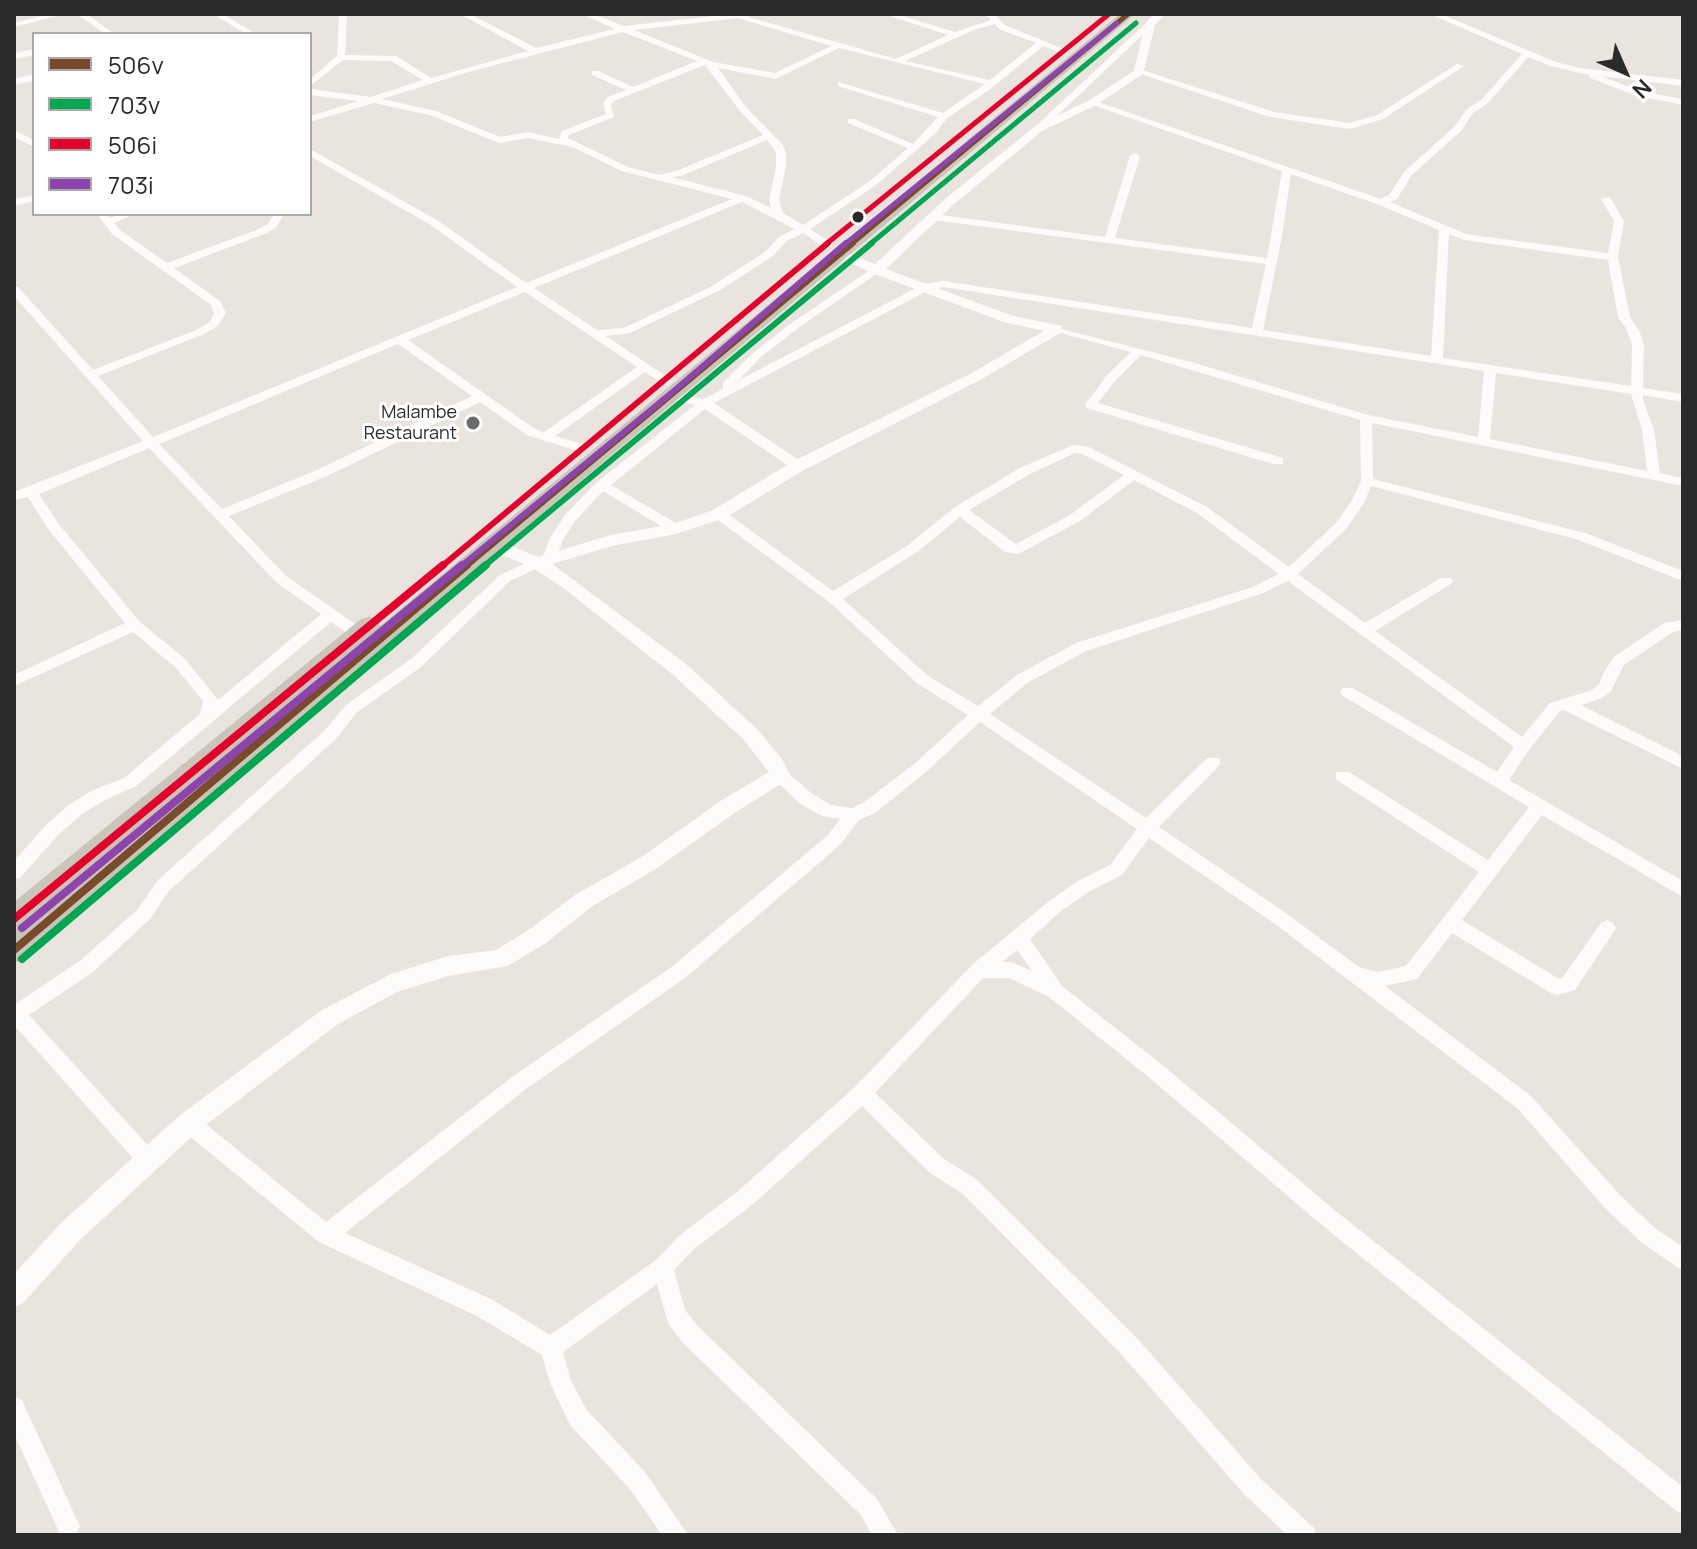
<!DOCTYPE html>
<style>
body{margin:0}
#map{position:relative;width:1697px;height:1549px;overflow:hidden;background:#e9e4de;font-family:Manrope,sans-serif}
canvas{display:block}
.frame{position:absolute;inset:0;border:16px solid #2a2a2a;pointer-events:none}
.legend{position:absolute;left:32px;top:32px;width:280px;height:184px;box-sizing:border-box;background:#fff;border:2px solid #aaa;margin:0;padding:10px 14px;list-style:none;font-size:24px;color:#2a2a2a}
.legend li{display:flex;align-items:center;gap:16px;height:40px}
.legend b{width:40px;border:2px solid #aaa}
.north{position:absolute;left:1585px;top:32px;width:80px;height:80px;-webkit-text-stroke:6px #fff;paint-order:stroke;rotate:135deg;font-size:22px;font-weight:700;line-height:32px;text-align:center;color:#2a2a2a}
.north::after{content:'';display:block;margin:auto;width:28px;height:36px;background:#2a2a2a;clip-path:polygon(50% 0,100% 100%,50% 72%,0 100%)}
</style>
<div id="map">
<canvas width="1697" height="1549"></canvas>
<div class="frame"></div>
<ul class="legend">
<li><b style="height:10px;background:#7a4b2a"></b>506v</li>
<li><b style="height:10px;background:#00a651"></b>703v</li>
<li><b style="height:10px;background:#e4002b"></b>506i</li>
<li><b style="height:10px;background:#8e44ad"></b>703i</li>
</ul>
<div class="north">N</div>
</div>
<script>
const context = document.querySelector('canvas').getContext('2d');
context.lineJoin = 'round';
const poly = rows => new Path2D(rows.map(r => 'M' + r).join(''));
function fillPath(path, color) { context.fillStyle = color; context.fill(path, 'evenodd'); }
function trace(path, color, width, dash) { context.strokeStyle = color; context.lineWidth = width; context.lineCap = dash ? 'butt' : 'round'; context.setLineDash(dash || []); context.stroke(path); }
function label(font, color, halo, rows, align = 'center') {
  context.font = font + ' Manrope,sans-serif'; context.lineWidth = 6; context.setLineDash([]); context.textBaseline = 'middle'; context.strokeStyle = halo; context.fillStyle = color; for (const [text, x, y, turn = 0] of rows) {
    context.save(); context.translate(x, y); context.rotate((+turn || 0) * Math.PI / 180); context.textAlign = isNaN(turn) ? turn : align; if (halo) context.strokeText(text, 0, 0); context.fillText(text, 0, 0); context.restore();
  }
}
fillPath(poly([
 [50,14,64,14,14,27,14,23,50,14],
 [77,14,86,14,115,34,105,34,77,14],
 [213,14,223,14,256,34,246,34,213,14],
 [339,14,347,14,345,55,396,56,431,78,528,51,460,14,470,14,536,48,615,29,582,14,593,14,624,26,732,14,757,14,748,17,896,59,948,35,884,14,896,14,955,32,991,20,986,15,994,14,1005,25,1068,51,1064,54,1043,46,988,91,947,118,936,133,876,185,810,229,832,243,832,247,824,247,803,233,787,241,773,256,720,290,630,333,606,336,673,381,667,385,663,384,645,372,555,436,586,445,586,451,578,451,527,435,480,402,327,476,229,516,286,576,364,630,366,634,364,638,354,638,331,622,136,786,105,800,82,814,59,834,20,878,14,880,14,861,47,824,70,804,93,790,124,778,200,714,203,701,175,667,133,632,14,686,14,675,125,623,48,529,28,497,14,500,14,492,143,441,14,296,14,286,18,287,93,370,196,330,210,322,214,313,211,305,112,234,97,214,107,214,110,218,120,214,135,214,114,223,120,230,167,263,259,229,268,224,274,214,284,214,276,228,267,233,174,268,220,301,226,313,218,326,204,334,98,376,153,437,517,287,429,224,310,156,310,149,437,220,526,283,732,199,622,171,572,147,528,138,499,143,430,115,374,103,310,122,310,116,358,101,310,95,310,89,371,97,423,80,391,61,343,60,310,86,310,79,337,56,339,14],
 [738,18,831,46,775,73,713,62,634,30,738,18],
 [995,24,999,29,1036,43,990,80,905,61,976,29,995,24],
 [623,32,697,61,633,87,598,71,592,71,592,75,626,90,608,97,603,103,606,114,562,131,559,139,528,132,500,137,436,111,382,99,468,72,623,32],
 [839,48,985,84,943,113,838,82,838,86,938,117,913,144,854,119,848,119,848,123,908,148,870,181,803,225,783,213,779,200,786,166,786,152,782,144,746,107,718,68,776,79,839,48],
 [705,65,740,111,763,135,676,171,659,175,628,167,568,138,569,135,614,117,611,105,614,101,705,65],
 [767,140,776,152,776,166,769,200,771,208,746,196,671,177,681,176,767,140],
 [742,202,795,229,779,237,765,252,712,286,624,328,597,330,534,288,742,202],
 [525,292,637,367,544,432,535,429,408,340,525,292],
 [398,344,472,396,317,470,222,509,159,444,398,344],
 [149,448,276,582,321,614,218,700,185,659,139,621,58,523,39,494,149,448],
 [1430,14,1441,14,1556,62,1580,68,1683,80,1683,86,1601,76,1639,91,1683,99,1683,105,1634,95,1590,78,1589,75,1550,66,1528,57,1488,103,1472,114,1462,130,1411,176,1397,199,1390,202,1466,234,1608,253,1614,221,1601,199,1610,197,1624,221,1618,257,1630,317,1639,330,1644,345,1643,388,1683,394,1683,402,1643,395,1643,400,1654,430,1660,473,1683,478,1683,486,1372,423,1373,479,1585,533,1683,571,1683,581,1576,539,1371,486,1364,503,1346,529,1298,574,1365,623,1441,578,1451,578,1453,581,1451,584,1375,631,1522,737,1550,703,1592,690,1599,684,1604,672,1614,657,1664,623,1683,620,1683,630,1673,632,1624,665,1611,691,1602,698,1581,705,1683,756,1683,769,1564,710,1560,711,1529,750,1509,780,1683,881,1683,897,1542,815,1462,920,1559,979,1563,977,1601,923,1607,920,1613,923,1616,928,1613,933,1575,990,1557,995,1551,993,1452,933,1417,979,1385,986,1531,1096,1620,1195,1656,1229,1683,1247,1683,1271,1642,1243,1606,1209,1517,1108,1271,921,1149,838,1122,875,1090,891,1061,911,1030,939,1062,986,1165,1067,1337,1212,1683,1487,1683,1514,1675,1510,1323,1226,1151,1079,1049,997,1009,978,983,978,875,1093,944,1159,976,1179,1137,1338,1261,1479,1313,1527,1317,1535,1287,1535,1245,1495,1121,1354,962,1193,930,1173,862,1106,752,1205,694,1249,674,1270,685,1310,698,1326,877,1499,898,1535,872,1535,861,1515,682,1342,668,1323,657,1284,563,1352,571,1380,586,1409,645,1472,688,1535,662,1535,629,1488,570,1425,550,1383,542,1355,477,1316,319,1242,182,1130,179,1123,182,1116,189,1114,196,1116,326,1222,512,1077,673,966,828,835,840,819,822,816,799,803,774,779,772,775,774,771,786,771,811,793,831,805,852,808,863,803,914,764,968,715,918,684,828,601,714,517,714,511,724,511,833,591,907,546,955,507,1020,468,1073,445,1089,447,1207,507,1289,567,1336,523,1351,502,1361,481,1360,420,1141,355,1115,381,1098,403,1283,458,1283,464,1273,464,1087,408,1085,405,1107,375,1131,352,1053,331,1053,327,1191,362,1368,415,1478,437,1484,371,943,287,931,289,714,403,803,463,803,469,793,469,705,409,611,485,681,526,681,532,671,532,603,491,575,521,564,538,554,562,549,564,542,559,550,538,565,515,597,482,695,405,667,399,667,393,703,399,723,389,723,383,753,353,793,322,873,268,882,270,801,326,761,357,739,380,924,284,943,281,1252,328,1266,264,933,220,928,217,933,214,1105,237,1130,156,1135,153,1140,156,1115,238,1267,258,1282,171,1087,103,1095,101,1381,199,1389,195,1404,172,1455,126,1466,110,1482,99,1522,54,1430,14],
 [1291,174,1377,204,1439,230,1431,356,1263,330,1282,236,1291,174],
 [1449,234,1464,240,1608,260,1618,317,1627,330,1632,345,1631,386,1443,358,1449,234],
 [1496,373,1631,394,1642,430,1647,471,1490,439,1496,373],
 [1075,453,1082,454,1124,475,1070,515,1016,544,969,510,1030,474,1075,453],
 [1134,480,1197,513,1279,574,1253,587,1076,643,1017,675,978,706,928,676,843,599,917,552,960,517,1005,552,1018,554,1080,521,1134,480],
 [1288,581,1514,747,1497,772,1353,688,1343,688,1340,692,1343,696,1529,807,1488,860,1349,772,1337,772,1335,776,1337,780,1479,872,1406,966,1378,972,1359,967,1283,911,1159,827,1219,766,1221,762,1219,758,1207,758,1146,818,990,714,1027,683,1086,651,1263,593,1288,581],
 [980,722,1137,829,1110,865,1078,881,1049,901,973,964,855,1087,738,1191,680,1235,656,1260,550,1335,493,1300,345,1233,526,1089,685,978,840,845,859,820,875,813,926,772,980,722],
 [1017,950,1032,971,1011,962,1002,962,1017,950],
 [1147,22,1154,24,1041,131,1035,131,1035,127,1147,22],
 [34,49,34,55,14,59,14,53,34,49],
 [1457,64,1464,66,1383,119,1350,129,1270,117,1135,72,1142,70,1274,112,1350,123,1377,115,1457,64],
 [34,74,34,80,14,85,14,79,34,74],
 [14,130,34,140,34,147,14,137,14,130],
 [34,195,34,201,14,206,14,200,34,195],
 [537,558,544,563,542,566,510,581,421,667,356,713,337,738,169,891,150,919,93,972,29,1015,155,1153,158,1160,155,1167,148,1170,141,1167,14,1025,14,1005,81,960,138,909,157,881,325,730,346,705,411,659,500,575,537,558],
 [14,1397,22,1400,76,1518,80,1526,76,1534,60,1534,14,1434,14,1397]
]), '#fcfbfa');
fillPath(poly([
 [1154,14,1165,14,1155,25,1143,74,1096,105,1042,131,953,205,886,269,1013,316,1062,326,1062,332,980,380,804,470,725,518,676,534,612,546,552,564,686,664,757,729,782,759,790,775,787,780,736,812,657,868,591,907,546,943,508,966,448,976,397,992,338,1024,198,1131,80,1240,23,1303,14,1307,14,1274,62,1222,180,1115,322,1010,391,974,448,956,496,950,530,929,575,895,643,856,722,800,769,772,743,739,672,674,562,587,531,567,486,548,483,544,492,538,538,557,611,535,673,524,713,510,792,462,970,374,1044,331,1004,322,872,273,834,255,841,251,875,264,945,199,1034,127,1088,101,1134,71,1145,24,1154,14]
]), '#fcfbfa');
fillPath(poly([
 [1120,14,1135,14,500,549,24,959,14,963,14,933,17,930,14,931,14,902,361,619,369,617,377,619,380,626,1120,14]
]), '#cac5b9');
trace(poly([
 [850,245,1128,14]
]), '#7a4b2a', 5);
trace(poly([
 [465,567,853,243]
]), '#7a4b2a', 6);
trace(poly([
 [14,950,467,565]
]), '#7a4b2a', 8);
trace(poly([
 [869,245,1136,23]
]), '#00a651', 5);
trace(poly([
 [483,567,872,243]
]), '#00a651', 6);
trace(poly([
 [22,959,486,565]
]), '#00a651', 8);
trace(poly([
 [825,245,1109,14]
]), '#e4002b', 5);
trace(poly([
 [441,567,828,243]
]), '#e4002b', 6);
trace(poly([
 [14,919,443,565]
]), '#e4002b', 8);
trace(poly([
 [844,245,1117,23]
]), '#8e44ad', 5);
trace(poly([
 [460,567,675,390,846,243]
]), '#8e44ad', 6);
trace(poly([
 [22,928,462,565]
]), '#8e44ad', 8);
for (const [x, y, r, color] of [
 [858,217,7,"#2a2a2a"],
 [473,423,8,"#6d6b69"]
]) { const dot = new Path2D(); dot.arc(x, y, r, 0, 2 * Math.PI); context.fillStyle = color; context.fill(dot); trace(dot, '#fff', 3); }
label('18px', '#2a2a2a', '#fff', [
 ["Malambe",457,413],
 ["Restaurant",457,434]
], 'right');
</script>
